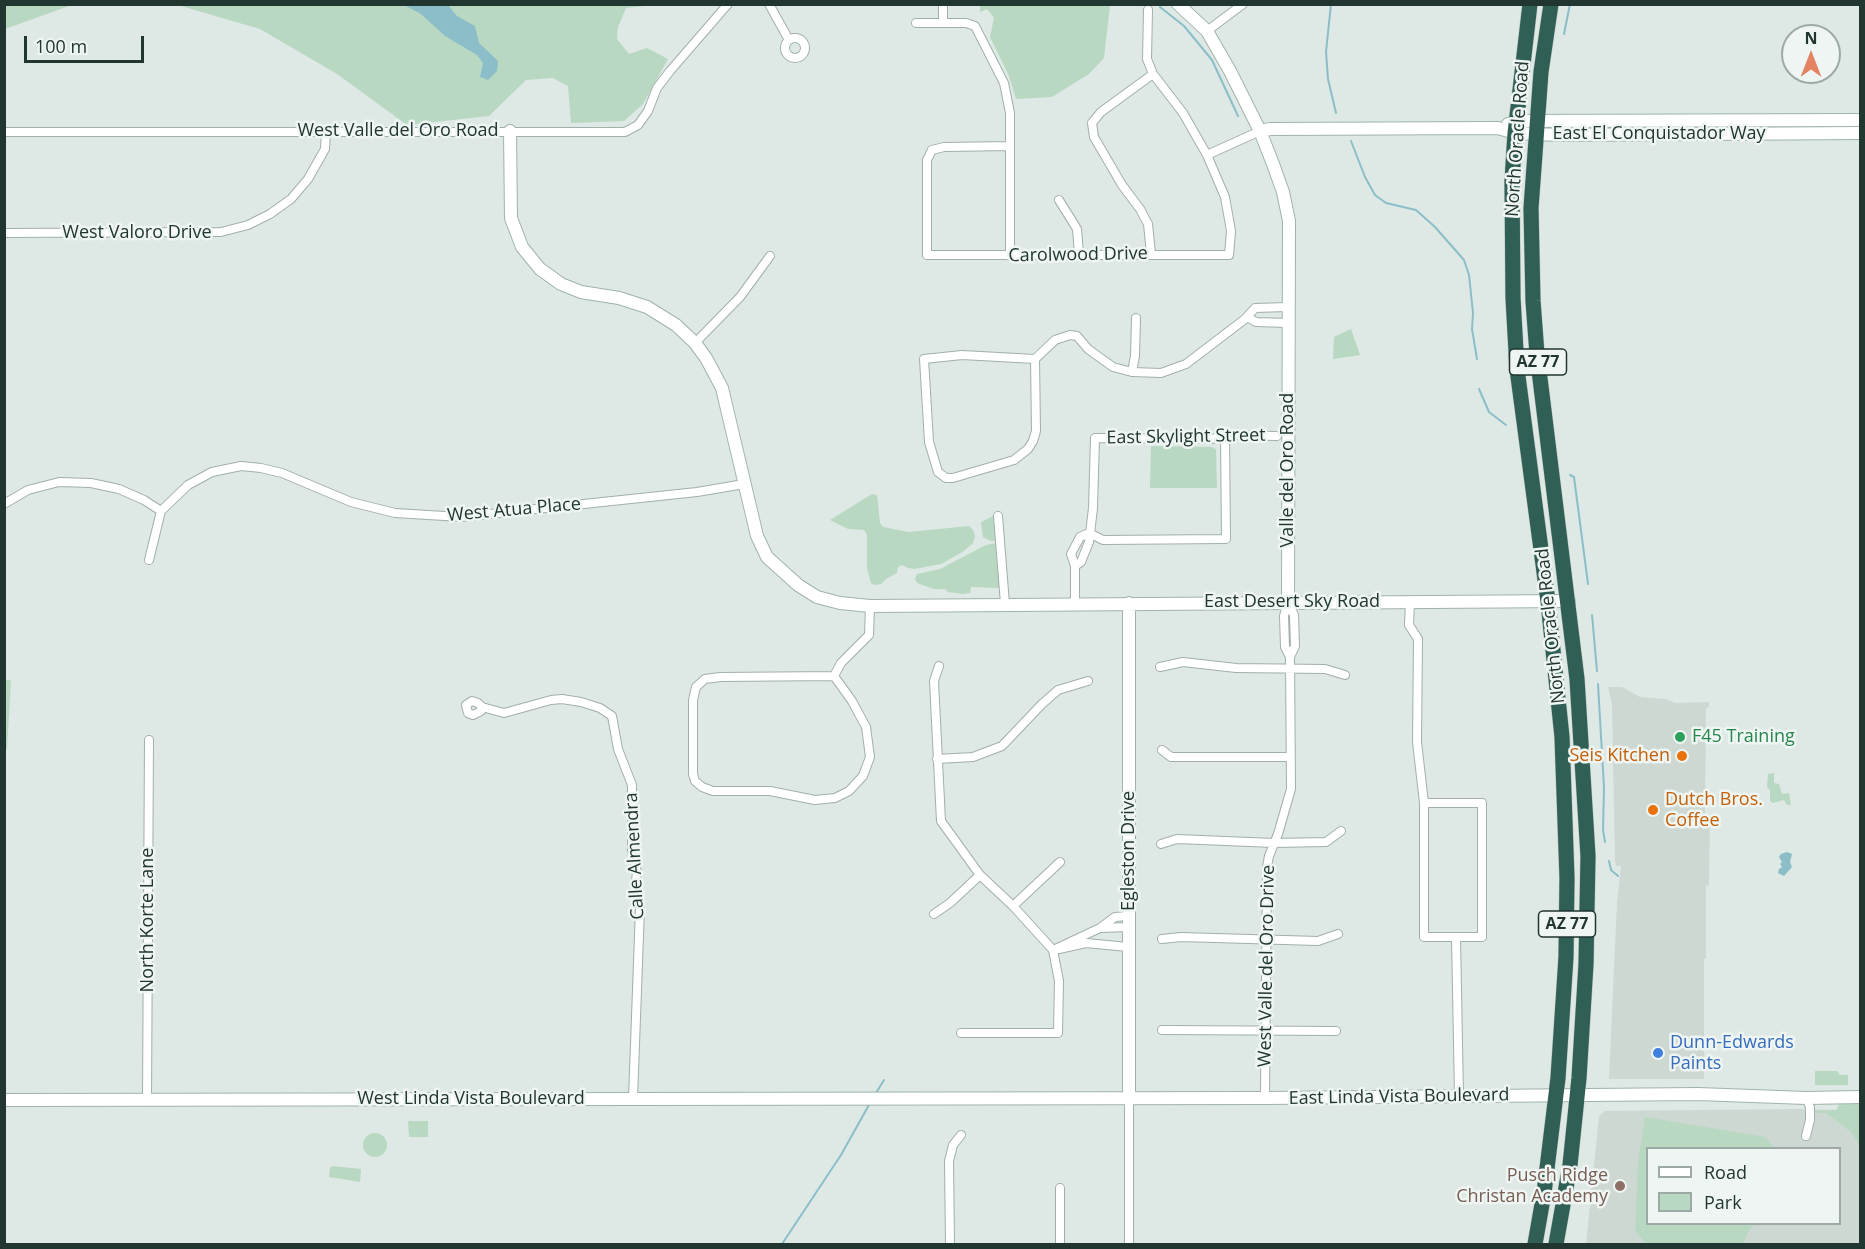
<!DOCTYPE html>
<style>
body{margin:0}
#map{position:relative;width:1865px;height:1249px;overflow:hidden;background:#dee8e4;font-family:"Open Sans",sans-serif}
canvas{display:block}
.frame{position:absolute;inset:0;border:6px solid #213631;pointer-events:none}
.legend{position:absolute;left:1646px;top:1147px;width:195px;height:78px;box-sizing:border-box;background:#eef5f2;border:2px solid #9ca9a5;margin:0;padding:8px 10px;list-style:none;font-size:18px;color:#213631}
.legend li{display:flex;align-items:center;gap:12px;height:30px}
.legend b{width:30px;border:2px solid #9ca9a5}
.north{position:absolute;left:1781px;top:24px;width:60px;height:60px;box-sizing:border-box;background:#eef5f2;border:2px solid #9ca9a5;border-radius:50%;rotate:0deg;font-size:16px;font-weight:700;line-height:24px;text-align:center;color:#213631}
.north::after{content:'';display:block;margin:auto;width:21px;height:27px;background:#e38361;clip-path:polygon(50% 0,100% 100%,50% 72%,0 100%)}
.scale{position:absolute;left:24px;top:36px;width:120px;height:27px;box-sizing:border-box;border:3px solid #213631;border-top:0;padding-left:8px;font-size:18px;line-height:21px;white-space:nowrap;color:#213631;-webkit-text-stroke:4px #eef5f2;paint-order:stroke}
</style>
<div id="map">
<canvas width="1865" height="1249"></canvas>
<div class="frame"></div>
<ul class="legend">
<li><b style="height:8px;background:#fff"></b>Road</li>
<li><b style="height:16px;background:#b9d8c2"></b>Park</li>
</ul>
<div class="north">N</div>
<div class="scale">100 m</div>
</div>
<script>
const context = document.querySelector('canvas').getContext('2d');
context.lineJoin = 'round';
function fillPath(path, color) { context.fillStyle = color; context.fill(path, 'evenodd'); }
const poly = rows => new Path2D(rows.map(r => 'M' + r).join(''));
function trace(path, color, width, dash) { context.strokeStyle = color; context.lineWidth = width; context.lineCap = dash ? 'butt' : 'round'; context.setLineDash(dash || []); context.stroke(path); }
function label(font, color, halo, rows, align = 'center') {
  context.font = font + ' "Open Sans",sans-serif'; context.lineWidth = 5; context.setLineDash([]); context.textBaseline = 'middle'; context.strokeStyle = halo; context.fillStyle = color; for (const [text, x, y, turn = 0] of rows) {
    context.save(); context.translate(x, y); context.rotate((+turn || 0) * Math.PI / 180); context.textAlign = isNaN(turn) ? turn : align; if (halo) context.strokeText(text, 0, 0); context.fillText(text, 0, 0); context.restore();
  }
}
fillPath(poly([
 [1608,687,1622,687,1640,697,1665,699,1675,703,1709,702,1709,707,1706,708,1705,816,1710,816,1709,885,1706,886,1706,959,1704,959,1704,1079,1609,1079,1617,903,1621,866,1616,866,1615,860,1612,704],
 [1797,1109,1837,1110,1860,1126,1860,1244,1586,1244,1599,1116,1605,1111],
 [1648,1148,1840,1148,1840,1224,1648,1224]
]), '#cdd8d3');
fillPath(poly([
 [5,4,72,4,72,5,5,29],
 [135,5,653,5,626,8,618,27,617,39,629,54,647,48,668,59,643,104,624,121,571,123,568,86,553,78,526,80,489,116,407,125,337,74,260,29,181,6],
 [980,5,1110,5,1104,58,1089,74,1052,97,1016,99,1009,76,990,37,994,18,987,9,980,12],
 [1351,329,1360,355,1333,359,1334,337],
 [1151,446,1211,447,1216,449,1217,488,1150,488],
 [872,494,877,495,880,523,883,527,909,532,969,526,973,530,975,536,973,543,964,551,941,564,915,569,908,568,902,565,898,567,897,573,886,579,881,584,874,585,871,583,867,568,867,535,864,530,848,529,830,520],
 [993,516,996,541,991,541,983,537,981,523,983,521],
 [996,543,1000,588,971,587,970,593,963,594,948,592,945,589,934,589,917,583,915,579,917,574,940,569,986,545],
 [4,680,11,680,7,749,4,749],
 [1774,773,1774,783,1779,784,1782,794,1789,793,1791,805,1787,805,1784,800,1773,803,1770,801,1770,790,1767,787,1768,774],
 [1815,1071,1837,1071,1840,1075,1848,1075,1848,1085,1815,1085],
 [1841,1101,1860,1101,1860,1146,1851,1132,1826,1113,1815,1113,1815,1111,1836,1110],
 [1645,1117,1766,1137,1774,1148,1648,1148,1648,1224,1754,1224,1747,1234,1743,1244,1647,1244,1635,1231,1638,1162],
 [408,1121,428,1121,428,1137,409,1137],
 '363 1145a12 12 0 1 1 24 0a12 12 0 1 1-24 0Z',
 [333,1166,361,1169,360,1182,329,1177,330,1168]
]), '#b9d8c2');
fillPath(poly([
 [404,5,448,5,457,16,475,26,479,43,498,61,497,71,488,80,480,77,483,63,477,55,445,36,421,14],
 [1787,852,1792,854,1790,862,1792,867,1784,876,1778,873,1779,869,1782,867,1780,864,1782,862,1779,857,1781,854]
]), '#8bbec9');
trace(poly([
 [1160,4,1160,7,1184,26,1212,60,1238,116],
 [1331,4,1326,52,1328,79,1336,113],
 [1564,34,1570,4],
 [1351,141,1365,177,1375,195,1386,203,1416,210,1435,227,1464,260,1469,275,1473,313,1472,329,1477,359],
 [1479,389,1489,412,1506,425],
 [1570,475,1574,477,1588,584],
 [1592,615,1597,671],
 [1598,684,1604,788,1603,830,1605,842],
 [1609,861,1611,870,1618,876],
 [876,1093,884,1080],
 [782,1244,841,1155,870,1103]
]), '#8bbec9', 2);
const street = poly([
 [769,4,789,40],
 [943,4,943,23],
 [916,23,966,23,975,26,1004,83,1010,113,1010,256],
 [1207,31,1243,4],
 '785 48a10 10 0 1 1 20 0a10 10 0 1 1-20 0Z',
 [1092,123,1094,137,1122,185,1140,209,1148,224,1151,254],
 [1092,123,1101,112,1153,74],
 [4,132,625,132,638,125,648,111,657,88,670,71,728,4],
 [932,150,927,160,927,255,1229,255,1231,231,1225,197,1207,155,1183,113,1153,74,1147,59,1148,10],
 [932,150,944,147,1010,146],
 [1207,155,1260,131],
 [1059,200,1077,229,1079,254],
 [4,233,221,232,248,225,270,214,291,199,308,179,325,149,326,131],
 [1247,317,1256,322,1288,323],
 [695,343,740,297,770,256],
 [962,355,1035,359,1036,431,1033,441,1028,449,1014,460,953,478,946,478,938,472,929,442,924,359,962,355],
 [1035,359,1055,340,1070,335,1077,336,1088,349,1113,367,1132,372,1161,373,1186,364,1245,319,1255,308,1288,307],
 [1132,372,1135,356,1136,318],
 [4,504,28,490,59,482,91,483,119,489,144,500,161,511],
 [998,516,1005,604],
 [1089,533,1103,540,1226,539,1225,435],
 [149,560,161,511,188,485,212,472,241,466,261,468,282,473,351,502,395,513,461,517,697,492,744,484],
 [1075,566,1081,562,1089,542,1093,508,1095,438,1212,439,1225,435,1277,436],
 [1288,602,1284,616,1285,647,1290,657],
 [1410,602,1409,625,1418,639,1417,742,1424,803,1424,937,1482,937,1482,803,1424,803],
 [1075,603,1075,566,1071,554,1080,537,1089,533],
 [939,666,934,681,941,821,980,875,1013,906,1053,950,1059,981,1058,1033,961,1033],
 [1160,667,1183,662,1236,668,1325,669,1345,675],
 [834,676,852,701,866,727,870,757,863,776,849,791,835,798,815,800,770,791,713,791,702,787,695,781,693,774,693,700,696,687,705,679,720,677,834,676],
 [834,676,841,663,869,635,870,606],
 [482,707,481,711,473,715,468,713,466,705,472,701,478,703,482,707,504,713,551,700,562,699,581,702,600,708,612,716,618,749,632,785,632,851,637,872,635,891,640,908,633,1099],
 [1162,750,1171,757,1290,757],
 [937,759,973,757,1002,746,1042,704,1058,690,1088,681],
 [1161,844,1177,839,1274,843,1326,842,1341,831],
 [1013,906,1060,862],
 [934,914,950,903,980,875],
 [1100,928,1115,917,1128,916],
 [1456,937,1459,1096],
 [1162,939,1181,937,1318,941,1338,934],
 [1059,949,1086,943,1128,947],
 [1053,950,1100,928,1128,927],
 [1162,1030,1336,1031],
 [1265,1098,1267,867,1269,856,1278,834,1291,789,1290,657,1295,646,1294,615,1288,602],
 [1806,1098,1810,1107,1810,1120,1806,1136],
 [1129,1099,1129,1244],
 [147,1100,149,740],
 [1060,1188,1060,1244],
 [950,1244,949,1161,953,1145,961,1135]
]);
const secondary = poly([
 [1178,4,1207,31,1230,71,1260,131,1273,164,1283,192,1289,221,1288,602],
 [1508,124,1516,121,1860,120],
 [510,131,511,218,522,247,540,269,561,284,581,292,619,298,647,307,676,325,695,343,706,358,722,388,757,536,767,557,798,585,817,597,840,603,870,606,1569,601],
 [1260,131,1270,129,1498,128,1515,133,1557,135,1860,133],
 [1129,1099,1129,603],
 [4,1100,1265,1098,1698,1094,1806,1098,1860,1097]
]);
const highway = poly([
 [1530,4,1515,133,1512,181,1513,298,1517,369,1548,602,1562,737,1567,878,1566,957,1558,1078,1544,1193,1535,1244],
 [1551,4,1541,72,1531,208,1533,301,1537,354,1577,679,1588,856,1586,964,1579,1078,1570,1165,1556,1244]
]);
trace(street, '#a2afab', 10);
trace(secondary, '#9fb3ac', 14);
trace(highway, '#bcc3c1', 16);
trace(street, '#fff', 8);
trace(secondary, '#fff', 12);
trace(highway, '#305f56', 15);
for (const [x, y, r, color] of [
 [1680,737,6,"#2e9e5b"],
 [1682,756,6,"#e8710a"],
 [1653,810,6,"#e8710a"],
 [1658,1053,6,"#3f7fe0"],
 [1620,1186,6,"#8d6e63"]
]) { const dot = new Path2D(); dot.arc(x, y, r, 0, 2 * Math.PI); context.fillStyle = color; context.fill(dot); trace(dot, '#eef5f2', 2); }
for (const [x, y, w] of [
 [1538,362,57],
 [1567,924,57]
]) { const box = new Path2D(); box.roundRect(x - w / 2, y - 13, w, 26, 4.5); context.fillStyle = '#eef5f2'; context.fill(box); trace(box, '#213631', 1.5); }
label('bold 16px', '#213631', null, [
 ["AZ 77",1538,362],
 ["AZ 77",1567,924]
]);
label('18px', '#213631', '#eef5f2', [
 ["West Valle del Oro Road",398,131],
 ["East El Conquistador Way",1659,134],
 ["North Oracle Road",1518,139,-86],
 ["West Valoro Drive",137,233],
 ["Carolwood Drive",1078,255,-1],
 ["East Skylight Street",1186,437,-1],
 ["Valle del Oro Road",1288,470,-90],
 ["West Atua Place",514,510,-5],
 ["East Desert Sky Road",1292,602],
 ["North Oracle Road",1551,626,-96],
 ["Egleston Drive",1129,851,-90],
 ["Calle Almendra",635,856,-93],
 ["North Korte Lane",148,920,-90],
 ["West Valle del Oro Drive",1267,966,-89],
 ["East Linda Vista Boulevard",1399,1097,-1],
 ["West Linda Vista Boulevard",471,1099]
]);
label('18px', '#27864d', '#eef5f2', [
 ["F45 Training",1692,737]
], 'left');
label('18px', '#c56008', '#eef5f2', [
 ["Seis Kitchen",1670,756],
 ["Dutch Bros.",1665,800,"left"],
 ["Coffee",1665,821,"left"]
], 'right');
label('18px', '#366cbe', '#eef5f2', [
 ["Dunn-Edwards",1670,1043],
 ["Paints",1670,1064]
], 'left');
label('18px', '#785e54', '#eef5f2', [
 ["Pusch Ridge",1608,1176],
 ["Christan Academy",1608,1197]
], 'right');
</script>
